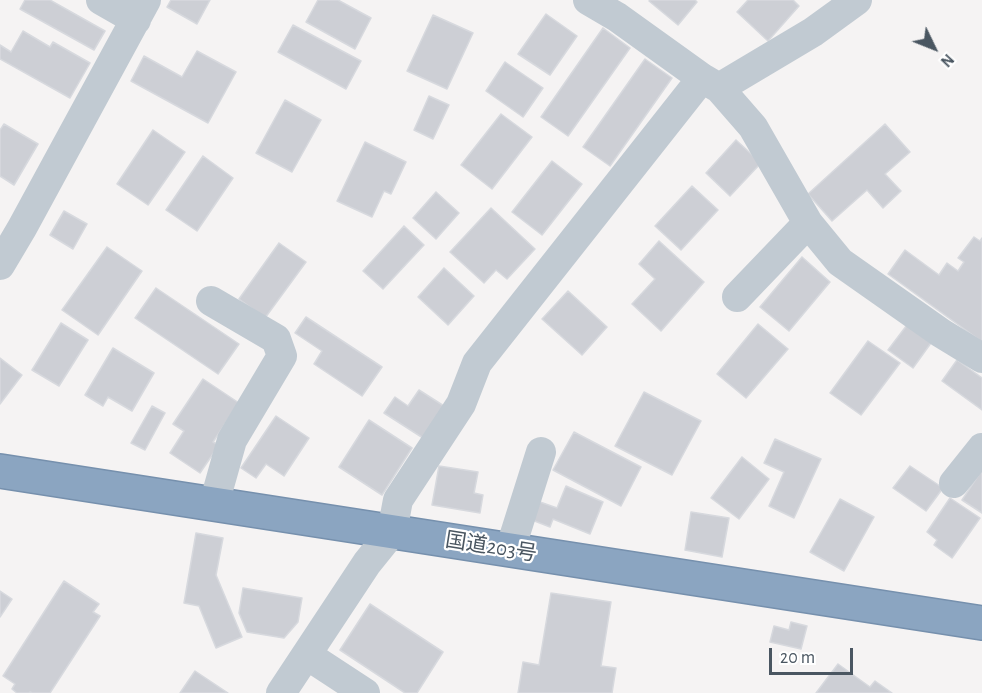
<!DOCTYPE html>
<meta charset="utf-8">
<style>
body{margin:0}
#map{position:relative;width:982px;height:693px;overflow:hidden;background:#f5f3f3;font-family:"Alegreya Sans",sans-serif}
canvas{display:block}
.north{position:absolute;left:904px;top:18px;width:60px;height:60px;-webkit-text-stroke:4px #fff;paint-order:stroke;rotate:133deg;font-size:16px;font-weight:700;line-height:24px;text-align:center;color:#4a5661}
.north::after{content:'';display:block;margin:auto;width:21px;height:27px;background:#4a5661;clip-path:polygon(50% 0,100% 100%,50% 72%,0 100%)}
.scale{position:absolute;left:769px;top:648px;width:84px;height:27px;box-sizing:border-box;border:3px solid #4a5661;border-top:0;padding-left:8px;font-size:18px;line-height:21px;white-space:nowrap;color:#4a5661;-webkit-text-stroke:4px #fff;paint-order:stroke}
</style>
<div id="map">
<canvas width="982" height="693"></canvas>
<div class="north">N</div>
<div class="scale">20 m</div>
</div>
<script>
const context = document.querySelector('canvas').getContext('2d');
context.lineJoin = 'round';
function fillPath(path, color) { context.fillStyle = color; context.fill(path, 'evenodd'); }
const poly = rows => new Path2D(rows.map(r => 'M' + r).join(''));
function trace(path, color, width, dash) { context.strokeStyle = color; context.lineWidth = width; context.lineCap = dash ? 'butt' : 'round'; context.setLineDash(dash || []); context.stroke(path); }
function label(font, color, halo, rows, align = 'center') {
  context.font = font + ' "Alegreya Sans","Noto Sans JP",sans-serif'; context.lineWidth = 4.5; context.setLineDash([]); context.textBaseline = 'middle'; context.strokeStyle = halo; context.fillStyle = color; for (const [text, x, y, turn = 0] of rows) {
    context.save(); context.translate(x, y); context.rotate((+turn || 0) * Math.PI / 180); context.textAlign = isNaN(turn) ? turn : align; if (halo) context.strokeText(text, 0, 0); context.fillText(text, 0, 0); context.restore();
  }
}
const building = poly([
 [25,0,50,0,105,31,94,50,20,9,25,0],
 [171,0,210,0,197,24,167,7,171,0],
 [318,0,338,0,371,18,355,49,306,22,318,0],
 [650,0,695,0,697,2,678,25,649,1,650,0],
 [748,0,793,0,799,6,768,41,737,12,748,0],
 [546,14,577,36,550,75,518,54,546,14],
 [433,15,473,33,447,89,407,71,433,15],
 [293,25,361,61,346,89,278,52,293,25],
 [603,28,630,48,568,136,541,117,603,28],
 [23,31,50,47,53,42,90,63,70,98,0,59,0,45,11,52,23,31],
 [197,51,236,72,208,123,131,81,144,56,182,77,197,51],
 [645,59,672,78,610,166,583,147,645,59],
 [505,62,543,88,523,117,486,91,505,62],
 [429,96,449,105,433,139,414,130,429,96],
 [285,100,321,120,292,172,256,153,285,100],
 [501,114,532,137,492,189,461,165,501,114],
 [4,124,38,144,14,185,0,176,0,130,4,124],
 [885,124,910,152,885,174,901,191,883,208,867,190,832,221,808,194,885,124],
 [153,130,185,152,148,205,117,184,153,130],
 [736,140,761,163,730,196,706,173,736,140],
 [365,142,406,162,391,194,384,191,372,217,337,201,365,142],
 [203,156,233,178,197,231,166,210,203,156],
 [552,161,582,184,542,235,512,212,552,161],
 [692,186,718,210,681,250,655,226,692,186],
 [436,192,459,213,436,239,413,218,436,192],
 [491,208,535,249,507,279,496,270,484,283,450,252,491,208],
 [64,211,87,224,73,249,50,235,64,211],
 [404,226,424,245,383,289,363,271,404,226],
 [974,237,980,241,982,238,982,342,888,274,905,250,939,275,947,263,958,271,964,262,958,258,974,237],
 [659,241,704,282,661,331,632,304,655,279,639,264,659,241],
 [279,243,306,262,265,318,239,299,279,243],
 [107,247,142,271,98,335,62,310,107,247],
 [802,257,830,282,789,331,760,307,802,257],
 [444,268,474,296,448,325,418,297,444,268],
 [156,288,239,344,218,374,135,318,156,288],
 [568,291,607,327,582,355,542,319,568,291],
 [306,317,382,367,362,396,314,364,322,351,295,333,306,317],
 [61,323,88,340,59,386,32,370,61,323],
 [758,324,788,349,746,398,717,374,758,324],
 [907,325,931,343,913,368,888,350,907,325],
 [868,341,900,363,861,415,830,393,868,341],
 [113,348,154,373,132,411,108,397,103,406,85,395,113,348],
 [0,358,22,375,0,404,0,358],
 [957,360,982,378,982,410,942,381,957,360],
 [203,379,239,403,213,442,219,445,200,473,170,453,184,431,173,424,203,379],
 [419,390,444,406,423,438,384,413,395,397,408,406,419,390],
 [644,392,701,421,672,475,615,446,644,392],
 [152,406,165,413,145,450,131,443,152,406],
 [276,416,309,438,284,476,266,464,256,478,241,468,276,416],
 [369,420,412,448,382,495,339,467,369,420],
 [574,432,641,467,621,506,553,470,574,432],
 [775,439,821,459,794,518,769,506,784,472,764,463,775,439],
 [742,457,769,479,739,519,711,498,742,457],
 [439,466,478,472,474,493,483,495,480,513,432,505,439,466],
 [910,466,943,488,926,511,893,488,910,466],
 [982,470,982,513,962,500,982,470],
 [566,486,603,502,590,534,553,519,550,527,532,520,540,502,557,508,566,486],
 [950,498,980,518,952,558,934,545,937,540,927,532,950,498],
 [840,499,874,517,844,571,810,552,840,499],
 [691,512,729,518,722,557,685,550,691,512],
 [196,533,223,538,216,575,242,637,216,648,199,606,184,603,196,533],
 [64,581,99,604,93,612,100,616,50,693,32,693,30,692,29,693,17,693,12,689,15,684,3,676,64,581],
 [243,588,302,598,298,622,284,638,247,632,239,613,243,588],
 [0,591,12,599,0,617,0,591],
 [551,593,611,602,601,666,616,668,612,693,518,693,523,662,539,665,551,593],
 [370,604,443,652,417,693,405,693,340,650,370,604],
 [791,622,807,626,801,649,770,642,774,626,789,630,791,622],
 [838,664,870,687,875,681,892,693,816,693,838,664],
 [195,671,228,693,180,693,195,671]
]);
fillPath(building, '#cdcfd5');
trace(building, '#d7d9de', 1.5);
const highway = poly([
 [0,471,982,623]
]);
trace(highway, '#7690ad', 36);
trace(poly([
 [101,0,136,20],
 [588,0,617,17,702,78,719,88,813,32,857,0],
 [719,88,753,127,808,223,840,262,941,333,982,358],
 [0,265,22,228,146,0],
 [737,297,808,223],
 [211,301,276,339,282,356,232,440,214,504],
 [954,483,982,448],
 [510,550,541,452],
 [307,655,365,693],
 [281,693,367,563,392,532,398,500,461,404,477,363,702,78]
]), '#c1cad2', 30);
trace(highway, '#8ba5c1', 33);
label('21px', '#4a5661', '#fff', [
 ["国道203号",491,547,9]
]);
</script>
